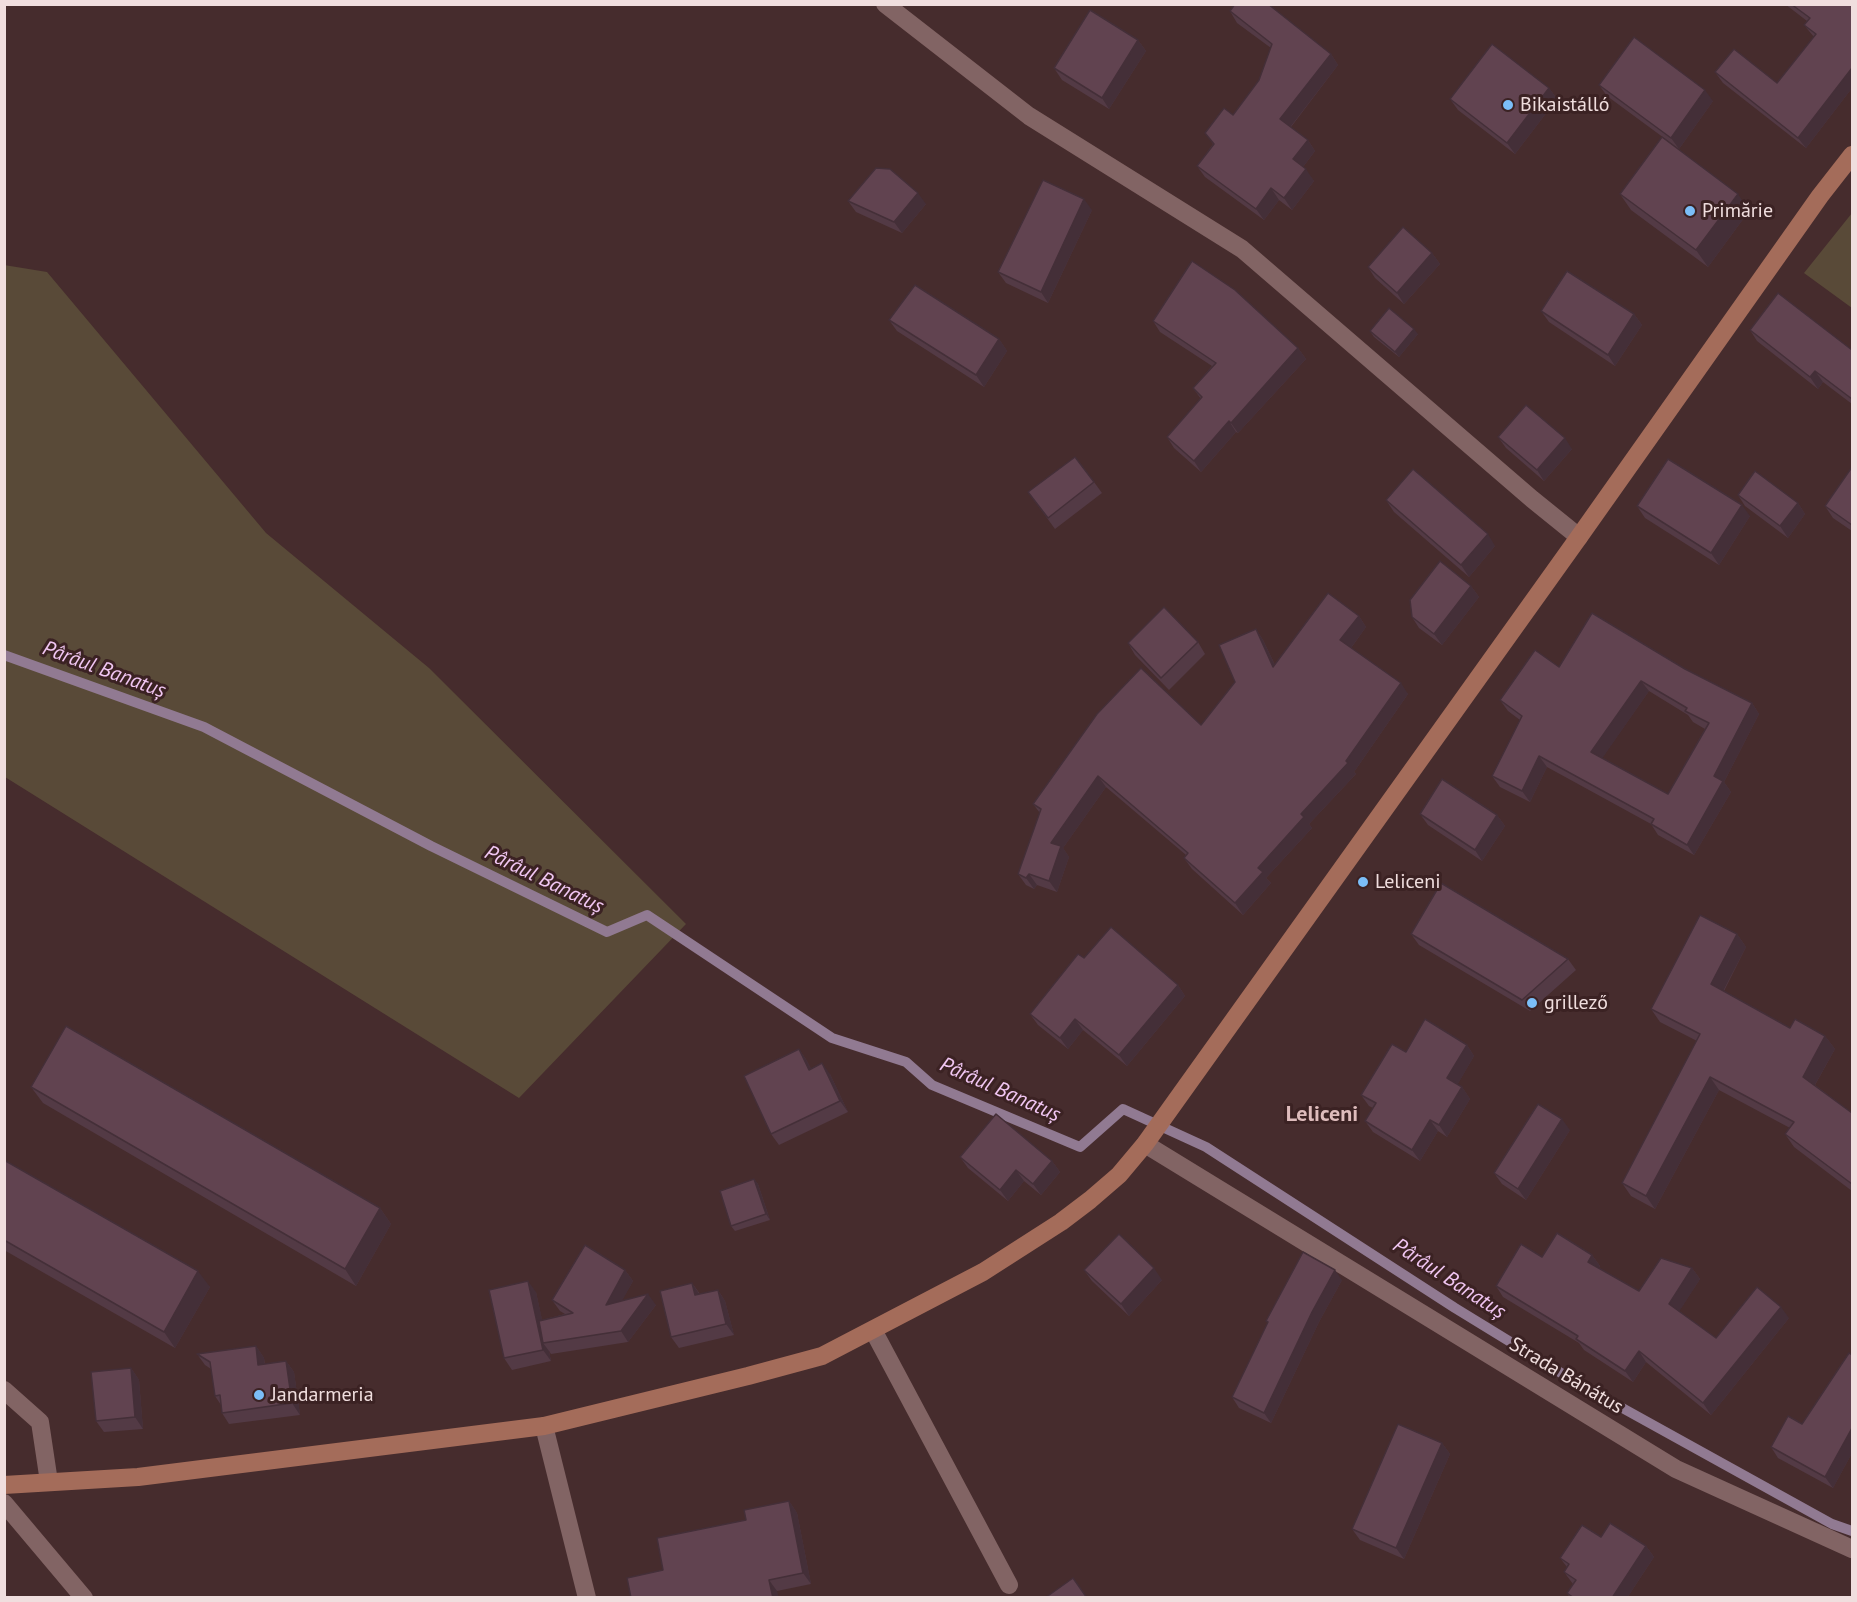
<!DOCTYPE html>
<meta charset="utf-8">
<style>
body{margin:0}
#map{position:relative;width:1857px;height:1602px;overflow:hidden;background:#462c2d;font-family:"PT Sans",sans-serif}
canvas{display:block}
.frame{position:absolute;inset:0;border:6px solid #f0dede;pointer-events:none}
</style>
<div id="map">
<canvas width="1857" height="1602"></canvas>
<div class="frame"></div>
</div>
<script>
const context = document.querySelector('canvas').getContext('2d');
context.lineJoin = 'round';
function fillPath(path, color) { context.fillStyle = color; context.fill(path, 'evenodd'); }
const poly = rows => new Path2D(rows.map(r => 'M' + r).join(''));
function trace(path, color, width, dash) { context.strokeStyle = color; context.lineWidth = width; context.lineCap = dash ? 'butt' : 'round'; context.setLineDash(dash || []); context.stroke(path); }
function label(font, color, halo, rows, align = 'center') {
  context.font = font + ' "PT Sans",sans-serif'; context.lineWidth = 6; context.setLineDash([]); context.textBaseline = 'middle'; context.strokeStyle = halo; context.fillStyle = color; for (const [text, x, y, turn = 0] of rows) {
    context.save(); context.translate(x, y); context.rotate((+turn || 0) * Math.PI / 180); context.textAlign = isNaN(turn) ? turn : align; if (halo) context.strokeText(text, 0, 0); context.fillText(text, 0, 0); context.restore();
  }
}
fillPath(poly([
 [1852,213,1852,308,1804,273],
 [4,265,47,272,266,533,429,668,686,924,519,1098,5,777]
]), '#594a38');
trace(poly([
 [4,655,204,727,431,846,607,932,647,915,832,1038,906,1062,932,1085,1080,1147,1123,1109,1206,1147,1455,1308,1579,1384,1832,1524,1852,1531]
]), '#917a92', 10);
trace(poly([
 [4,1390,40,1422,49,1482]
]), '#826464', 18);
trace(poly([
 [885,4,1029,116,1242,249,1532,499,1579,537],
 [1145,1144,1676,1469,1852,1549],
 [873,1330,1009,1585],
 [544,1426,587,1598],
 [4,1503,84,1598]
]), '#826464', 18);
trace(poly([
 [4,1485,138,1477,544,1426,748,1376,822,1356,983,1272,1061,1222,1090,1200,1119,1175,1145,1144,1579,537,1820,196,1852,155]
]), '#a46c5a', 18);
fillPath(poly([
 [1785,4,1852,4,1852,88,1806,148,1723,83,1715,72,1777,83,1814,37,1804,25,1807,21],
 [1230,11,1331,54,1338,65,1291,127,1308,140,1315,151,1303,167,1314,181,1292,210,1279,200,1264,220,1205,177,1197,166,1213,144,1205,133,1233,115,1259,80,1271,48,1237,23],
 [1138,40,1146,51,1109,109,1062,80,1054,68],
 [1599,85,1713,101,1679,149,1607,96],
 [1549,88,1557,99,1515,154,1458,110,1450,99],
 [1620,194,1749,211,1708,267,1631,210],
 [848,201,926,204,902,233,856,212],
 [1092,210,1048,303,1006,283,998,272],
 [1432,253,1440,264,1404,304,1375,278,1368,267],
 [1541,311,1634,314,1642,325,1615,366,1549,322],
 [889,320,999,339,1007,351,984,387,897,331],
 [1153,321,1298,348,1306,359,1238,433,1236,432,1201,472,1174,448,1167,437,1201,399,1193,388,1212,366,1160,332],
 [1750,330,1852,350,1852,404,1823,382,1818,389,1757,341],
 [1370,331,1418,334,1399,357,1374,337],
 [1498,437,1572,449,1544,481,1506,448],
 [1852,467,1852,531,1833,518,1825,506],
 [1094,482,1102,493,1055,529,1028,492],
 [1738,495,1798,503,1805,514,1788,538,1745,506],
 [1386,500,1495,546,1469,577,1394,512],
 [1637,506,1750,516,1719,565,1645,518],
 [1471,586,1479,597,1442,645,1419,628,1412,617],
 [1359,616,1366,627,1351,648,1408,694,1354,772,1356,774,1309,824,1312,828,1266,878,1271,883,1243,915,1192,869,1184,858,1186,855,1106,787,1063,848,1069,857,1057,892,1037,885,1034,889,1026,885,1018,874,1040,813,1033,804,1201,725,1235,682,1256,629,1263,640,1275,665],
 [1198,642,1205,654,1169,690,1135,655,1128,643],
 [1559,667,1685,669,1752,703,1759,714,1724,782,1731,792,1694,855,1658,835,1651,824,1547,767,1530,802,1500,787,1492,776,1520,720,1508,711,1500,700],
 [1649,691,1688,715,1693,722,1705,729,1668,794,1602,758],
 [1420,814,1497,815,1505,826,1482,861,1428,825],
 [1411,934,1568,959,1576,970,1530,1011,1419,945],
 [1737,934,1746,947,1724,991,1790,1028,1825,1036,1835,1049,1815,1085,1852,1113,1852,1191,1794,1147,1785,1134,1790,1128,1719,1090,1655,1209,1631,1196,1622,1183,1697,1041,1660,1022,1651,1009],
 [1084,958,1178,985,1185,996,1127,1066,1083,1030,1068,1049,1038,1025,1030,1014],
 [1467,1045,1474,1056,1457,1085,1462,1087,1470,1099,1447,1137,1438,1131,1420,1161,1373,1132,1365,1121,1373,1108,1369,1106,1361,1095,1406,1052],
 [799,1049,807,1061,811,1069,830,1074,848,1112,779,1145,771,1134],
 [31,1087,380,1208,391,1224,356,1286,43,1103],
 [1570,1130,1526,1200,1502,1184,1494,1173],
 [960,1157,1052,1161,1060,1172,1041,1195,1024,1181,1008,1201,968,1168],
 [4,1160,210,1287,175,1348,4,1250],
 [754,1179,758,1184,770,1220,735,1231,731,1226],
 [1592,1255,1600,1266,1599,1268,1639,1291,1692,1268,1700,1279,1679,1311,1716,1338,1789,1318,1711,1415,1646,1362,1633,1382,1584,1350,1579,1343,1503,1297,1496,1286,1542,1257],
 [625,1270,633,1281,622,1300,656,1305,628,1342,551,1354,549,1351,551,1361,512,1370,504,1358,536,1292,542,1320,565,1314,560,1311,552,1300],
 [1084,1270,1162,1280,1129,1316,1092,1281],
 [1342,1280,1319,1322,1271,1423,1239,1408,1232,1397,1268,1323,1266,1321],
 [692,1283,700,1294,718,1290,725,1301,734,1335,679,1348,671,1337],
 [256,1346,264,1358,265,1364,286,1361,294,1372,300,1415,229,1424,222,1413,221,1405,215,1396,211,1369,205,1365,197,1354],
 [1852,1355,1852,1453,1833,1488,1778,1458,1771,1447,1802,1424],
 [131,1368,139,1380,143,1429,104,1432,96,1421],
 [1442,1443,1450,1454,1404,1559,1360,1540,1352,1529],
 [789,1501,797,1513,811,1584,777,1591,663,1570,746,1520],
 [1601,1537,1646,1546,1654,1557,1627,1598,1570,1598,1567,1593,1573,1584,1564,1572,1567,1567,1560,1558]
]), '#533a45');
fillPath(poly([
 [1138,40,1146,51,1109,109,1102,98],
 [1331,54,1338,65,1288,130,1280,119],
 [1852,68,1852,88,1806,148,1798,138],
 [1549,88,1557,99,1515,154,1507,143],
 [1705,90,1713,101,1679,149,1671,138],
 [1308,140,1315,151,1300,171,1293,159],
 [1306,169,1314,181,1292,210,1284,198],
 [1271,188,1279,200,1264,220,1256,209],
 [918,193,926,204,902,233,894,222],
 [1738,194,1749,211,1708,267,1696,250],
 [1084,199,1092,210,1048,303,1041,292],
 [1432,253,1440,264,1404,304,1397,293],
 [1634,314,1642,325,1615,366,1608,355],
 [1414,329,1418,334,1399,357,1395,352],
 [999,339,1007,351,984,387,976,375],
 [1298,348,1306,359,1238,433,1231,423],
 [1815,371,1823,382,1818,389,1810,377],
 [1229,421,1236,432,1201,472,1194,461],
 [1565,438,1572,449,1544,481,1537,470],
 [1798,503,1805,514,1788,538,1780,526],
 [1742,505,1750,516,1719,565,1711,553],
 [1488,534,1495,546,1469,577,1461,565],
 [1471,586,1479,597,1442,645,1434,634],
 [1359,616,1366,627,1348,652,1340,640],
 [1256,629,1263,640,1281,678,1273,667],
 [1641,681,1649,691,1599,763,1591,752],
 [1401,683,1408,694,1354,772,1356,774,1309,824,1312,828,1266,878,1271,883,1243,915,1235,903,1258,868,1301,814,1346,761],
 [1752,703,1759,714,1724,782,1731,792,1694,855,1687,845,1714,776],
 [1539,756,1547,767,1530,802,1522,791],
 [1098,776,1106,787,1063,848,1069,857,1057,892,1049,881,1051,843],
 [1497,815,1505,826,1482,861,1475,850],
 [1029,874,1037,885,1034,889,1026,878],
 [1737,934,1746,947,1720,997,1711,984],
 [1178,985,1185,996,1127,1066,1119,1055],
 [1075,1019,1083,1030,1068,1049,1060,1038],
 [1825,1036,1835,1049,1812,1090,1803,1077],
 [1467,1045,1474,1056,1455,1089,1447,1078],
 [799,1049,807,1061,817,1081,809,1070],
 [822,1063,830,1074,848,1112,840,1101],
 [1710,1077,1719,1090,1655,1209,1646,1196],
 [1462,1087,1470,1099,1447,1137,1439,1125],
 [1562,1119,1570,1130,1526,1200,1518,1189],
 [1430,1120,1438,1131,1420,1161,1412,1150],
 [1052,1161,1060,1172,1041,1195,1033,1184],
 [1016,1170,1024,1181,1008,1201,1000,1190],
 [754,1179,758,1184,770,1220,766,1214],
 [380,1208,391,1224,356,1286,345,1269],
 [1592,1255,1600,1266,1595,1273,1588,1262],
 [1154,1268,1162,1280,1129,1316,1121,1304],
 [1692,1268,1700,1279,1677,1315,1669,1304],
 [625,1270,633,1281,614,1316,606,1305],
 [1335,1270,1342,1280,1319,1322,1271,1423,1264,1413,1312,1312],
 [198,1271,210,1287,175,1348,164,1332],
 [528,1281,536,1292,547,1342,543,1343,549,1351,551,1361,543,1350],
 [692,1283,700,1295,695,1295],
 [718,1290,725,1301,734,1335,726,1324],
 [648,1294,656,1305,628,1342,621,1331],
 [1781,1307,1789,1318,1711,1415,1703,1403],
 [256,1346,264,1358,266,1376,258,1365],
 [1639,1351,1646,1362,1633,1382,1625,1371],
 [286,1361,294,1372,300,1415,292,1403],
 [131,1368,139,1380,143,1429,135,1417],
 [1852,1428,1852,1453,1833,1488,1825,1477],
 [1442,1443,1450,1454,1404,1559,1396,1548],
 [789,1501,797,1513,811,1584,803,1573],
 [1646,1546,1654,1557,1627,1598,1612,1598],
 [769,1580,777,1591,779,1598,773,1598]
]), '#442f38');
const building = poly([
 [1235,4,1268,4,1331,54,1280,119,1308,140,1293,159,1306,169,1284,198,1271,188,1256,209,1197,166,1214,144,1205,133,1224,108,1233,115,1259,80,1272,44,1230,11,1235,4],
 [1791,4,1852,4,1852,68,1798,138,1715,72,1734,49,1777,83,1816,34,1804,25,1810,18,1791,4],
 [1090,10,1138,40,1102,98,1054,68,1090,10],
 [1634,37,1705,90,1671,138,1599,85,1634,37],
 [1492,44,1549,88,1507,143,1450,99,1492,44],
 [1662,137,1738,194,1696,250,1620,194,1662,137],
 [876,168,890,169,918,193,894,222,848,201,876,168],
 [1043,180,1084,199,1041,292,998,272,1043,180],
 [1403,227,1432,253,1397,293,1368,267,1403,227],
 [1192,261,1235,290,1298,348,1231,423,1229,421,1194,461,1167,437,1202,397,1193,388,1216,363,1153,321,1192,261],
 [1567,271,1634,314,1608,355,1541,311,1567,271],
 [915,285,999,339,976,375,889,320,915,285],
 [1778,293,1852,350,1852,399,1815,371,1810,377,1750,330,1778,293],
 [1389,308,1414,329,1395,352,1370,331,1389,308],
 [1526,405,1565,438,1537,470,1498,437,1526,405],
 [1075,457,1094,482,1048,518,1028,492,1075,457],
 [1668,459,1742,505,1711,553,1637,506,1668,459],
 [1852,467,1852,525,1825,506,1852,467],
 [1413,469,1488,534,1461,565,1386,500,1413,469],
 [1755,471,1798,503,1780,526,1738,495,1755,471],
 [1440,561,1471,586,1434,634,1412,617,1410,600,1440,561],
 [1328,593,1359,616,1340,640,1401,683,1346,761,1348,763,1301,814,1304,817,1258,868,1263,872,1235,903,1184,858,1188,853,1098,776,1051,843,1061,846,1049,881,1029,874,1026,878,1018,874,1041,809,1033,804,1097,714,1141,668,1201,725,1235,682,1219,645,1256,629,1273,667,1328,593],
 [1164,607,1198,642,1161,678,1128,643,1164,607],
 [1592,613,1685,669,1752,703,1714,776,1723,781,1687,845,1651,824,1654,819,1539,756,1522,791,1492,776,1522,716,1500,700,1535,650,1559,667,1592,613],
 [1641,681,1687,708,1685,711,1709,723,1668,794,1591,752,1641,681],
 [1442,779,1497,815,1475,850,1420,814,1442,779],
 [1441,883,1568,959,1522,1000,1411,934,1441,883],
 [1700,915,1737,934,1711,984,1790,1028,1795,1019,1825,1036,1803,1077,1852,1113,1852,1184,1785,1134,1794,1122,1710,1077,1646,1196,1622,1183,1700,1034,1651,1009,1700,915],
 [1111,927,1178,985,1119,1055,1075,1019,1060,1038,1030,1014,1078,954,1084,958,1111,927],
 [1425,1019,1467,1045,1447,1078,1462,1087,1439,1125,1430,1120,1412,1150,1365,1121,1376,1103,1361,1095,1392,1044,1406,1052,1425,1019],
 [66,1026,380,1208,345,1269,31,1087,66,1026],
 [799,1049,809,1070,822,1063,840,1101,771,1134,744,1076,799,1049],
 [1538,1104,1562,1119,1518,1189,1494,1173,1538,1104],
 [996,1114,1052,1161,1033,1184,1016,1170,1000,1190,960,1157,996,1114],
 [4,1160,198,1271,164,1332,4,1240,4,1160],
 [754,1179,766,1214,731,1226,720,1191,754,1179],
 [1557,1233,1592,1255,1588,1262,1639,1291,1661,1258,1692,1268,1669,1304,1716,1338,1757,1287,1781,1307,1703,1403,1639,1351,1625,1371,1576,1339,1578,1336,1496,1286,1521,1244,1542,1257,1557,1233],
 [1119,1234,1154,1268,1121,1304,1084,1270,1119,1234],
 [585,1245,625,1270,606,1305,648,1294,621,1331,543,1343,539,1321,573,1313,552,1300,585,1245],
 [1303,1252,1335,1270,1312,1312,1264,1413,1232,1397,1268,1322,1266,1321,1303,1252],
 [528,1281,543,1350,504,1358,489,1290,528,1281],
 [692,1283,695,1295,718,1290,726,1324,671,1337,660,1291,692,1283],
 [256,1346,258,1365,286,1361,292,1403,222,1413,220,1395,215,1396,210,1362,197,1354,256,1346],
 [1849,1353,1852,1355,1852,1428,1825,1477,1771,1447,1788,1416,1802,1424,1849,1353],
 [131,1368,135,1417,96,1421,91,1372,131,1368],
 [1398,1424,1442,1443,1396,1548,1352,1529,1398,1424],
 [789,1501,803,1573,769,1580,773,1598,631,1598,627,1578,663,1570,657,1538,746,1520,744,1510,789,1501],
 [1610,1523,1646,1546,1612,1598,1574,1598,1567,1593,1576,1580,1564,1572,1569,1564,1560,1558,1582,1525,1601,1537,1610,1523],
 [1073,1578,1087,1598,1045,1598,1073,1578]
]);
fillPath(building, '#614350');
trace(building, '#442f38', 1.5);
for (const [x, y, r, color] of [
 [1508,105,6,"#7bbef8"],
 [1690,211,6,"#7bbef8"],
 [1363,882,6,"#7bbef8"],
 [1532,1003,6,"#7bbef8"],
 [259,1395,6,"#7bbef8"]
]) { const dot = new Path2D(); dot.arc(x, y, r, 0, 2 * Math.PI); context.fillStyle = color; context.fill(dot); trace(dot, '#3b2223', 2); }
label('20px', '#f0dede', '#3b2223', [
 ["Bikaistálló",1520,105],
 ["Primărie",1702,211],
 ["Leliceni",1375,882],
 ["grillező",1544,1003],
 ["Jandarmeria",271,1395]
], 'left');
label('20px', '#f0dede', '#3b2223', [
 ["Strada Bánátus",1566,1376,31]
]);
label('italic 21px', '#f1c6f2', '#3b2223', [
 ["Pârâul Banatuș",104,670,20],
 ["Pârâul Banatuș",544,880,26],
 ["Pârâul Banatuș",1000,1090,24],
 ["Pârâul Banatuș",1449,1279,33]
]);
label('bold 22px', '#debcbc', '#3b2223', [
 ["Leliceni",1322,1115]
]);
</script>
